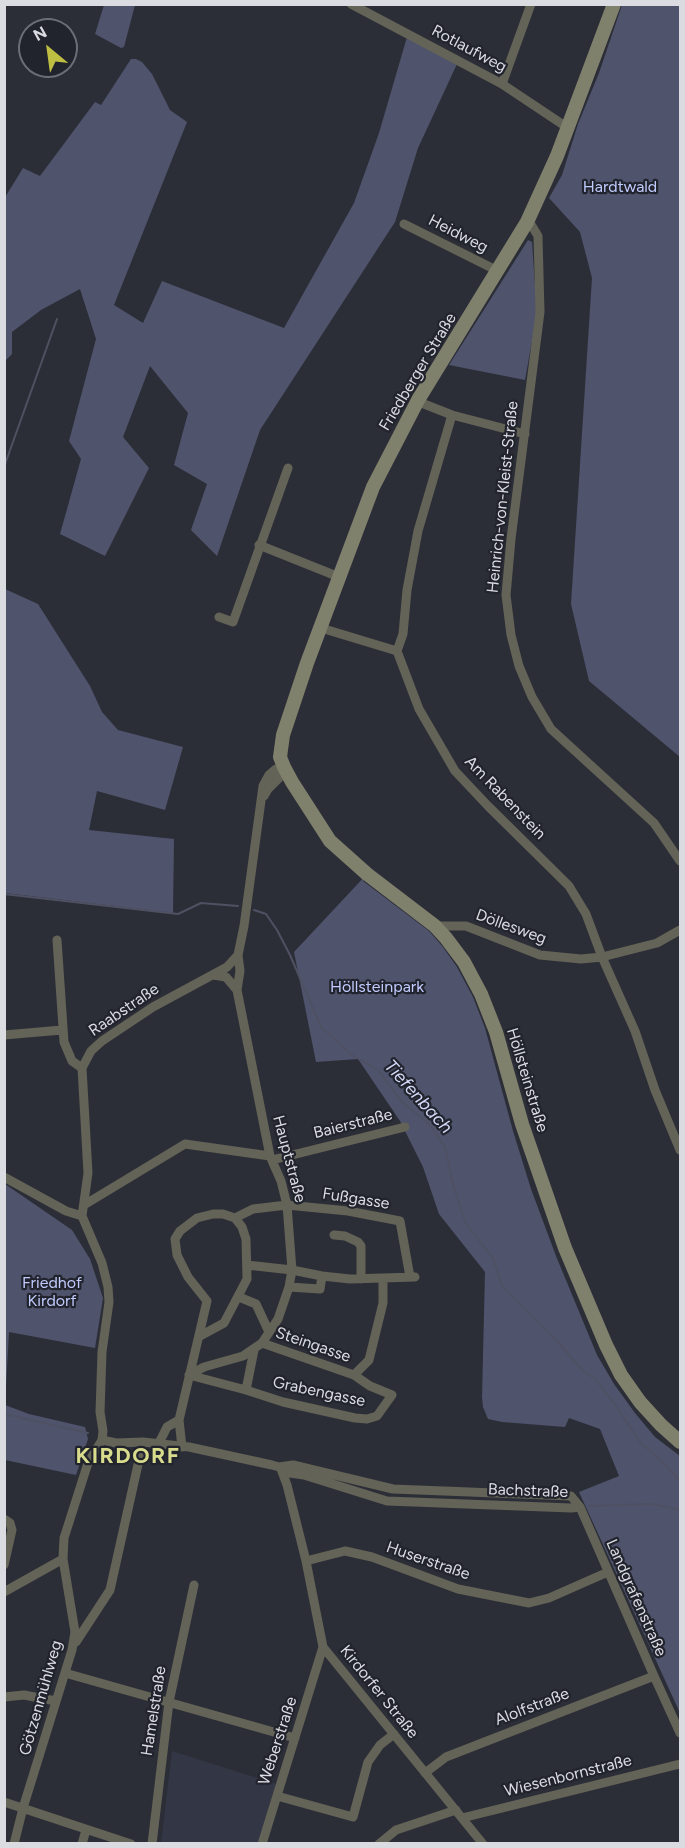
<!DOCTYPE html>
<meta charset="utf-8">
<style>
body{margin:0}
#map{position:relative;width:685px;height:1848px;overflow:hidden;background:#2c2e37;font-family:Figtree,sans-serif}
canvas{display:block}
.frame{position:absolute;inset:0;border:6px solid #dadce2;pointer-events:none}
.north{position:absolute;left:18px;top:18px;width:60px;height:60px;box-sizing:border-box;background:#22242d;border:2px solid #6c6e75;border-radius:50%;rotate:331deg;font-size:16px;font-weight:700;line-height:24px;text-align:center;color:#dadce2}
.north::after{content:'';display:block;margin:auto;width:21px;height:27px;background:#bebf42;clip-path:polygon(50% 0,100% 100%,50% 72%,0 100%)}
</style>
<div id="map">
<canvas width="685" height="1848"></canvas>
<div class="frame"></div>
<div class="north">N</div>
</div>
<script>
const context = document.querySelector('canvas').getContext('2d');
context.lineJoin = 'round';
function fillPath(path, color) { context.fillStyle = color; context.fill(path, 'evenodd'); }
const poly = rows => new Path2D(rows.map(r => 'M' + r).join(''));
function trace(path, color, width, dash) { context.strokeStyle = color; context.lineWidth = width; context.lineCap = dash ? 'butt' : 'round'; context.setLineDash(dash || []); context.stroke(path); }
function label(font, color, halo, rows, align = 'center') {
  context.font = font + ' Figtree,sans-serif'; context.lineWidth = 4.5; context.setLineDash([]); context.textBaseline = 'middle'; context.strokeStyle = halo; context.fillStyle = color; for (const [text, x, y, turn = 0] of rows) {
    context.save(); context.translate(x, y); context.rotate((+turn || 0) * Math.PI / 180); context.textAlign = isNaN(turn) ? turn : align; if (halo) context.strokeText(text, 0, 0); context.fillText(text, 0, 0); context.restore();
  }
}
fillPath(poly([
 [172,1751,276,1784,258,1843,161,1844]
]), '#333645');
fillPath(poly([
 [104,5,135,5,124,47,121,48,95,34],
 [622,5,680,5,680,757,589,681,571,604,592,278,580,232,549,198,562,175,578,124,599,73],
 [407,37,457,64,418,148,395,222,260,430,217,556,191,530,207,484,174,465,188,413,150,366,123,437,149,468,105,556,60,534,81,459,69,441,96,339,80,289,41,310,12,332,12,354,5,361,4,199,23,168,40,176,95,102,101,105,131,59,136,59,142,62,152,74,170,110,187,122,114,305,143,323,162,281,284,328,354,203,379,133],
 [528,240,532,242,537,313,525,380,449,365],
 [5,589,38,604,90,686,102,712,118,730,183,747,165,810,97,791,89,830,174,839,173,913,5,893],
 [367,874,363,881,429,931,443,947,457,967,473,997,485,1028,513,1131,531,1189,556,1256,597,1355,614,1384,635,1413,655,1437,680,1456,680,1713,579,1492,619,1476,600,1429,569,1418,565,1427,502,1422,488,1419,483,1407,482,1397,485,1272,439,1214,423,1167,400,1121,358,1059,316,1062,294,952],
 [5,1184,72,1230,90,1259,103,1298,95,1348,9,1332,5,1405,29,1414,85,1427,88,1439,76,1475,5,1460]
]), '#4f536c');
trace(poly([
 [4,467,57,319],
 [4,894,178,914,201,903,238,906],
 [254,910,266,914,277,930,290,955,321,1027,352,1055,378,1070,402,1102,429,1124,445,1147,454,1188,466,1224,493,1258,502,1286,558,1342,582,1370,595,1379,614,1403,640,1442,668,1467,680,1482],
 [4,1414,88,1433],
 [589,1506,653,1504,680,1510]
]), '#4f5163', 2);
trace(poly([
 [351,4,502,84,568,128],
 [502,84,531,4],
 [527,222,532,226,538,236,540,312,511,539,506,595,511,635,519,666,532,697,551,729,654,823,680,861],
 [404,224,498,271],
 [418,400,424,404,452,415,525,434],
 [452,415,418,531,407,590,403,634,397,651,419,709,455,771,488,806,569,886,586,914,602,957,635,1031,655,1090,680,1150],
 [259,545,339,577],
 [219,617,233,622,288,468],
 [321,628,397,651],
 [264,796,268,789,280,777,284,767],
 [435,926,466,926,540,955,581,959,602,957,657,943,680,930],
 [57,940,64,1042,72,1061,82,1068],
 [213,975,226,977,237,990],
 [4,1035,62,1030],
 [272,1160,405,1127],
 [4,1177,66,1211,82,1216],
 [84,1205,185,1144,270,1156],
 [82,1216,88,1173,82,1068,91,1051,102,1041,153,1007,227,967,238,955,244,926,263,786,269,775,276,769,284,767],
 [235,1218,253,1209,287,1205,348,1211,400,1221,410,1277],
 [334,1235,345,1236,358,1242,361,1246,361,1279],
 [247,1265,292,1270,322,1276,350,1279,415,1277],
 [289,1287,320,1289,322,1276],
 [239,1297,256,1304,269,1332],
 [189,1375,204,1367,243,1356,262,1343,278,1319,289,1287,292,1270,287,1205,281,1181,270,1156,237,990,240,971,238,955],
 [189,1375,246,1390,283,1402,355,1418,367,1419,377,1416,392,1395,370,1386,354,1375,262,1343],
 [354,1375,369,1360,383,1303,383,1279],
 [246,1390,254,1350],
 [102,1440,116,1443,143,1442,189,1447,272,1465,279,1467,290,1473,304,1475,387,1501,571,1508,580,1507],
 [159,1443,167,1427,179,1420],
 [182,1447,179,1420,207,1301,188,1277,177,1255,175,1239,180,1231,197,1218,213,1214,223,1214,235,1218,242,1227,246,1239,247,1279,224,1323,200,1336],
 [279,1467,293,1465,393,1489,571,1496,580,1507,654,1676,680,1733],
 [281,1469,287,1485,306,1561,323,1647,483,1844],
 [4,1519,10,1523,12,1530,4,1565],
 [306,1561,345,1551,372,1557,458,1589,529,1603,549,1598,608,1572],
 [4,1592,63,1559],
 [76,1642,110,1590,143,1442],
 [65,1673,295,1738],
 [4,1697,24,1695,56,1701],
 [425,1773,446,1757,654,1676],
 [277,1796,353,1817,368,1762,380,1745,394,1734],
 [4,1802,131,1844],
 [462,1818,680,1764],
 [14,1844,23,1808,72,1650,75,1632,63,1559,64,1538,88,1463,102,1440,103,1431,100,1412,102,1352,109,1302,108,1287,102,1263,82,1216],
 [82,1844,86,1830],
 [152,1844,169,1702,194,1585],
 [262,1844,323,1647],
 [379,1844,396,1830,456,1810]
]), '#636357', 9);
trace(poly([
 [614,4,557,156,527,222,418,400,373,487,307,663,283,735,280,757,284,767,292,782,330,841,367,874,435,926,446,938,464,962,481,994,496,1032,522,1124,565,1248,606,1345,621,1375,640,1402,661,1425,680,1442]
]), '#80816d', 14);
label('16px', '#dadce2', '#22242d', [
 ["Rotlaufweg",469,49,28],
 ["Heidweg",458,234,27],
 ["Friedberger Straße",418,372,-59],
 ["Heinrich-von-Kleist-Straße",503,497,-84],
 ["Am Rabenstein",505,798,46],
 ["Döllesweg",511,927,20],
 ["Raabstraße",124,1010,-34],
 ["Höllsteinstraße",527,1080,73],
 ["Baierstraße",353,1124,-14],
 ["Hauptstraße",289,1159,75],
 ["Fußgasse",356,1199,9],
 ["Steingasse",313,1345,19],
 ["Grabengasse",319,1392,12],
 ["Bachstraße",528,1491,2],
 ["Huserstraße",428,1561,19],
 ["Landgrafenstraße",636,1598,66],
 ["Kirdorfer Straße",379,1692,51],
 ["Götzenmühlweg",41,1698,-74],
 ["Alolfstraße",532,1707,-21],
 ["Hamelstraße",154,1711,-81],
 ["Weberstraße",278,1741,-72],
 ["Wiesenbornstraße",568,1776,-14]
]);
label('16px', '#c1cbfe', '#22242d', [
 ["Hardtwald",620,187],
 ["Höllsteinpark",377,987],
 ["Friedhof",52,1283],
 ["Kirdorf",52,1301]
]);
label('italic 18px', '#d1d7f6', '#22242d', [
 ["Tiefenbach",418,1097,48]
]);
context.letterSpacing = '1.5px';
label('bold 22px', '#d9dc8d', '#22242d', [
 ["KIRDORF",128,1457]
]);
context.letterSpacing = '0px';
</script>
